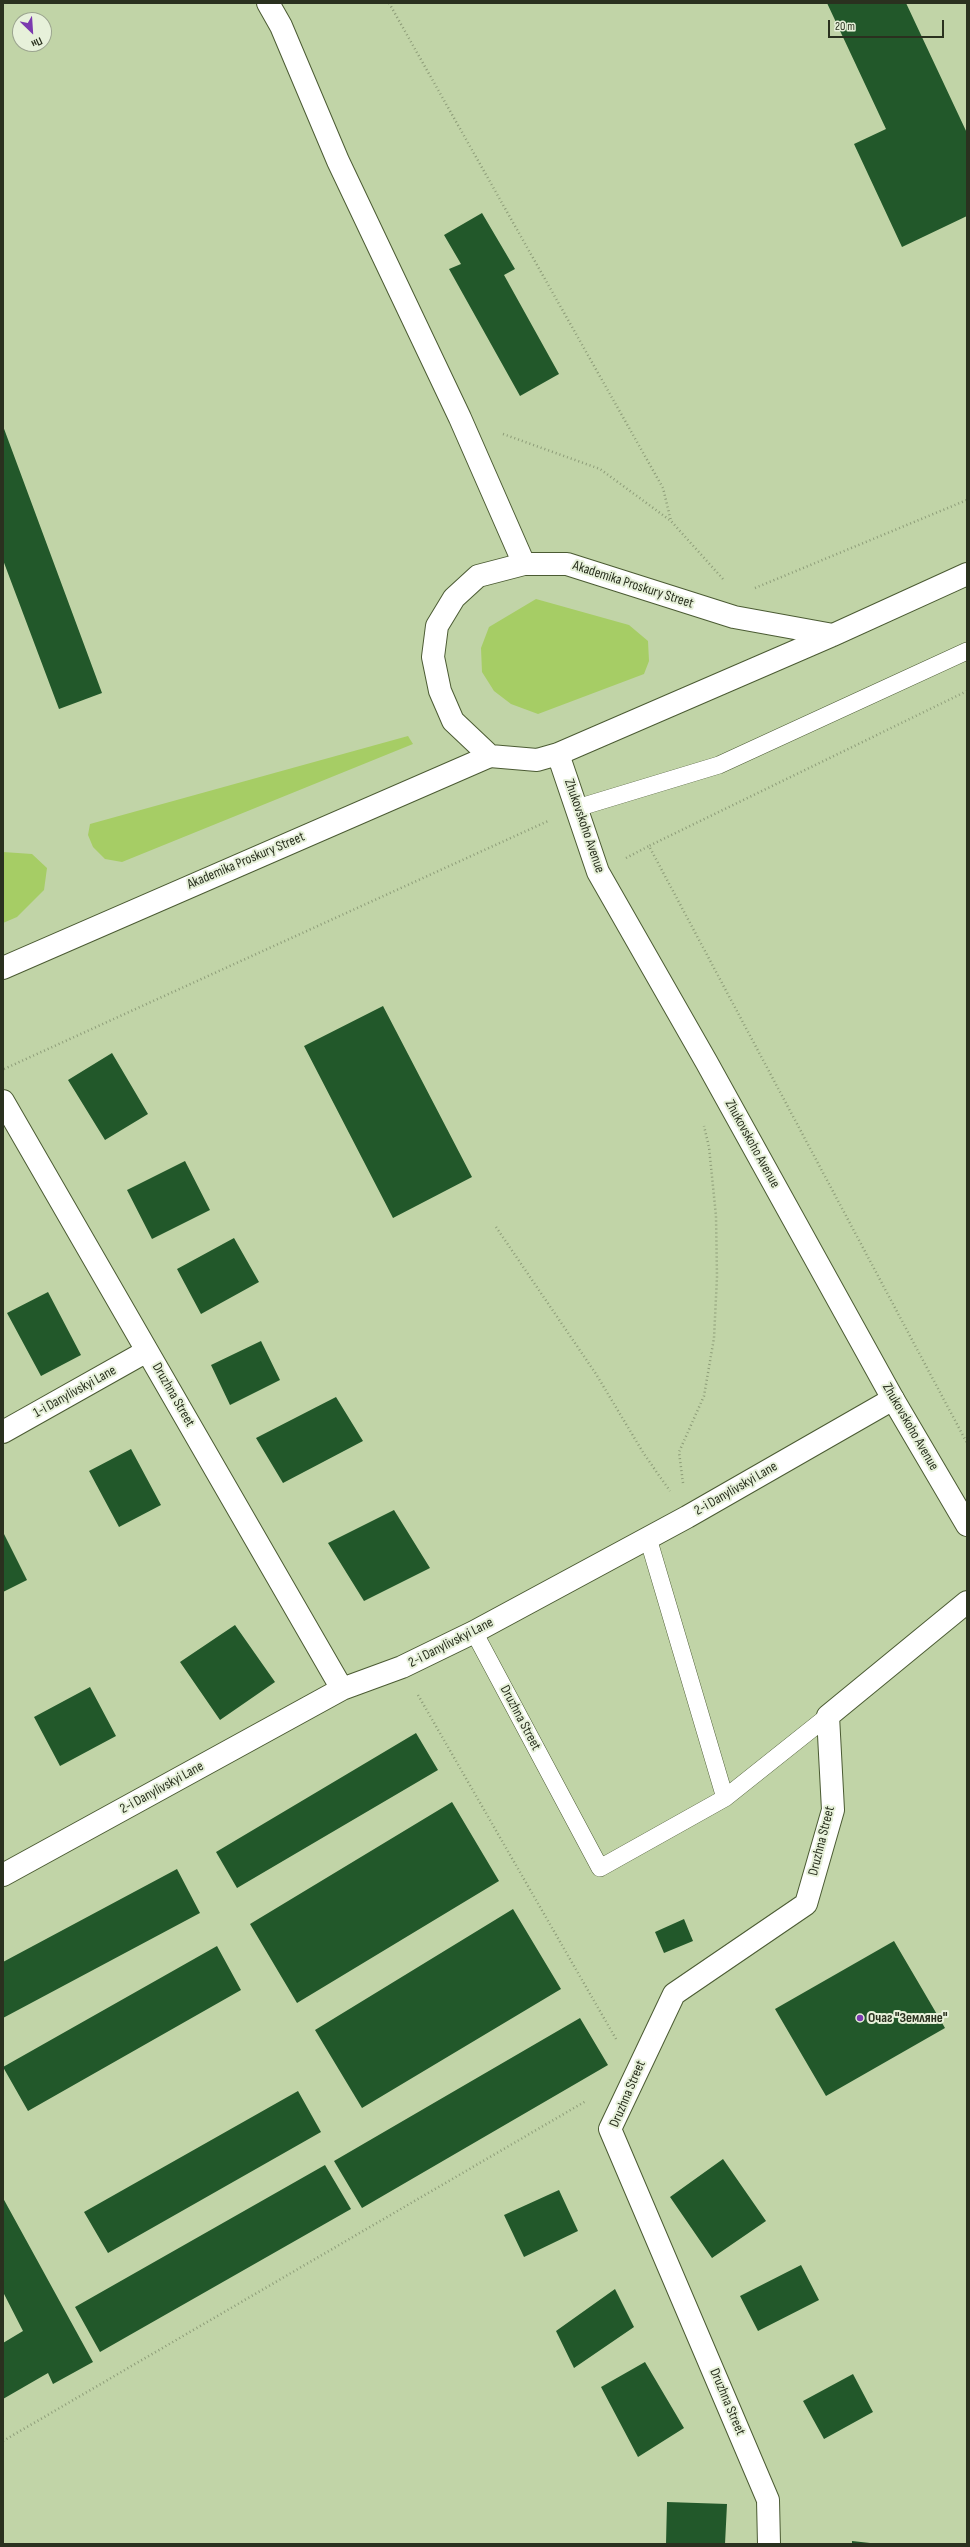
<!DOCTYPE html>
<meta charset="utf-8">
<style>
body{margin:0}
#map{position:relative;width:970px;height:2547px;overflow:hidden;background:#c1d4a7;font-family:"Sofia Sans Condensed",sans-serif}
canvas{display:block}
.frame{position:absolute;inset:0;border:4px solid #2a311f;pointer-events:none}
.north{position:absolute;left:12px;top:12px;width:40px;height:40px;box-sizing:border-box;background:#e7f1da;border:1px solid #9ba48f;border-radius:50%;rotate:155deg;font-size:11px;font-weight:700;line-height:16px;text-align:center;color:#2a311f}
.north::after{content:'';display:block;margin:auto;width:14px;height:18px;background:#7b3aaf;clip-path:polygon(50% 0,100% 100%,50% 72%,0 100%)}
.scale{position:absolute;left:828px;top:20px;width:116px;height:18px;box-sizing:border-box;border:2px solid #2a311f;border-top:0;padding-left:5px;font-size:12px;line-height:14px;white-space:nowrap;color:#2a311f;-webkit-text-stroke:3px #e7f1da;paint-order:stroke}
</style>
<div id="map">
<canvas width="970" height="2547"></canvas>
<div class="frame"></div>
<div class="north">Пн</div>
<div class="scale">20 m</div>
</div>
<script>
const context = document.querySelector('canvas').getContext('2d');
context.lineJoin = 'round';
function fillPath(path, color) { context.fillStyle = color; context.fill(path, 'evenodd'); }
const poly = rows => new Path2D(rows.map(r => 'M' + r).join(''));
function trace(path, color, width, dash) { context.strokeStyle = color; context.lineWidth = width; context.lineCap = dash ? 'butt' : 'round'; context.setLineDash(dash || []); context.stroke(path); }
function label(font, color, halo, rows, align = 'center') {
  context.font = font + ' "Sofia Sans Condensed",sans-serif'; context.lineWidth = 4; context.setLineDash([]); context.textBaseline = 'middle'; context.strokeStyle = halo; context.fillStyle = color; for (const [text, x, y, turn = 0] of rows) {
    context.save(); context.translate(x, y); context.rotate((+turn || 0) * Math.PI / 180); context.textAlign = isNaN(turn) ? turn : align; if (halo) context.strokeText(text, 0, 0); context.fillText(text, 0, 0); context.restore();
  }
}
fillPath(poly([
 [536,599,629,625,648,641,649,661,644,674,538,714,511,704,494,691,482,672,481,648,489,627],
 [408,736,413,744,122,862,105,859,93,847,88,835,90,824],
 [3,852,32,854,47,868,44,890,17,917,3,923]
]), '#a6cd65');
fillPath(poly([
 [827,3,906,3,967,133,967,216,902,247,854,144,886,129],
 [482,213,515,269,504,275,559,374,520,396,449,269,461,264,444,235],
 [3,426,102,693,59,709,3,560],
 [383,1006,472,1177,393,1218,304,1046],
 [112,1053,148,1114,105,1140,68,1080],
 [185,1161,210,1210,152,1239,127,1190],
 [234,1238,259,1282,201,1314,177,1269],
 [48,1292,81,1355,41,1376,7,1313],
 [261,1341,280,1380,230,1405,211,1365],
 [336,1397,363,1441,283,1483,256,1438],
 [131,1449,161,1505,119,1527,89,1471],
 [394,1510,430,1568,364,1601,328,1543],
 [3,1532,27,1580,3,1592],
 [235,1625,275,1682,220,1720,180,1662],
 [90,1687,116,1736,60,1766,34,1717],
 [416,1733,438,1770,237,1888,216,1852],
 [452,1802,499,1881,297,2003,250,1924],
 [177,1869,200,1913,3,2018,3,1962],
 [513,1909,561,1989,362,2108,315,2030],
 [684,1919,693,1941,664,1953,655,1932],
 [894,1941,945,2028,826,2096,775,2009],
 [217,1946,241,1990,28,2111,3,2067],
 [580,2018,608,2065,362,2208,334,2161],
 [298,2091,321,2132,108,2253,84,2212],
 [723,2159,766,2221,712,2258,670,2197],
 [325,2165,351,2209,100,2352,75,2307],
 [559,2190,578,2231,524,2257,504,2215],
 [3,2198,93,2362,53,2384,48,2373,3,2399,3,2343,23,2331,3,2292],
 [801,2265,819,2300,758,2331,740,2296],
 [615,2289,634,2327,574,2368,556,2331],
 [645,2362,684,2428,638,2457,601,2387],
 [853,2374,873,2412,824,2439,803,2401],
 [667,2502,727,2504,725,2544,666,2544],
 [852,2541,870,2543,870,2544,852,2544]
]), '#22582a');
const service = poly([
 [577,808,719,765,967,651],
 [648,1538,725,1798],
 [474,1632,600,1868,725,1798,828,1716]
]);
const minor = poly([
 [268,3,281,26,338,161,460,418,524,564],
 [3,968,490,756],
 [3,1101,342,1689],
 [3,1432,147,1351],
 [3,1875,342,1689,402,1667,474,1632,687,1517,893,1399],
 [769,2544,768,2500,610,2129,674,1994,806,1904,833,1810,828,1716,967,1602]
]);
const tertiary = poly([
 [833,635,734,617,567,564,524,564,478,576,454,598,437,626,433,657,440,691,453,721,490,756,537,760,558,754,833,635,967,574],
 [558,754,598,872,707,1063,893,1399,967,1525]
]);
trace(service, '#4b5b33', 18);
trace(minor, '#4b5b33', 24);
trace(tertiary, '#4b5b33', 24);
trace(poly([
 [389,3,663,488,671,521],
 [503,434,600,469,671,521,723,579],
 [755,588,967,500],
 [967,691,649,846,967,1443],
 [626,858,649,846],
 [4,1069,548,821],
 [496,1227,596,1374,644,1454,670,1491],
 [683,1483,679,1452,704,1396,714,1338,717,1277,716,1216,709,1147,704,1126],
 [418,1695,616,2039],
 [3,2441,586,2101]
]), '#8d9c78', 2.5, [1, 3]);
trace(service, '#fff', 17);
trace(minor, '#fff', 22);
trace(tertiary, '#fff', 22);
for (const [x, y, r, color] of [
 [860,2018,4,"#7b3aaf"]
]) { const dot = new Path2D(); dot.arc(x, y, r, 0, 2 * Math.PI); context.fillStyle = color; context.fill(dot); trace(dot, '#e7f1da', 1.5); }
label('14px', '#2a311f', '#e7f1da', [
 ["Akademika Proskury Street",633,585,18],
 ["Zhukovskoho Avenue",584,826,71],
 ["Akademika Proskury Street",246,861,-23],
 ["Zhukovskoho Avenue",752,1144,61],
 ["1-i Danylivskyi Lane",75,1392,-29],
 ["Druzhna Street",173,1395,60],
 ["Zhukovskoho Avenue",910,1427,60],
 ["2-i Danylivskyi Lane",736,1489,-30],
 ["2-i Danylivskyi Lane",451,1643,-27],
 ["Druzhna Street",520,1718,62],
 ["2-i Danylivskyi Lane",162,1788,-29],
 ["Druzhna Street",822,1841,-76],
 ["Druzhna Street",628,2094,-67],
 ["Druzhna Street",727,2402,67]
]);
label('bold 14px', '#2a311f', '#e7f1da', [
 ["Очаг \"Земляне\"",868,2018]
], 'left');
</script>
